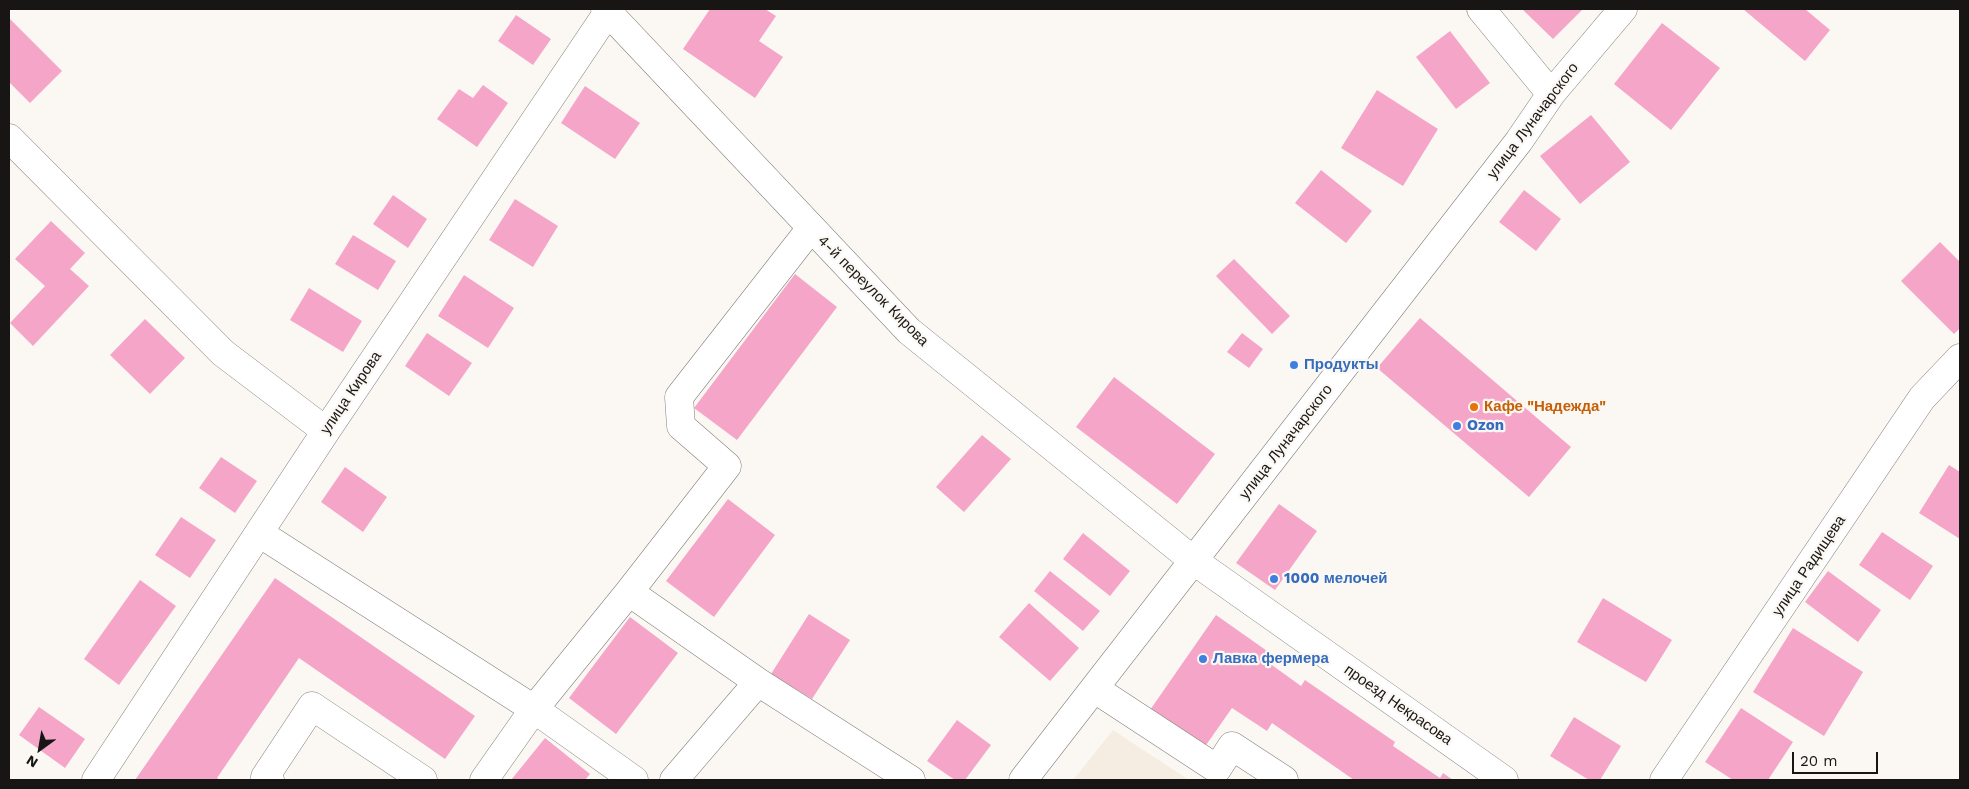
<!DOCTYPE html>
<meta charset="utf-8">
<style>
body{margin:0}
#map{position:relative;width:1969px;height:789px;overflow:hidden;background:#fbf8f4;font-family:"Work Sans",sans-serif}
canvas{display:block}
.frame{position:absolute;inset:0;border:10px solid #171614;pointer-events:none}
.north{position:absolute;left:15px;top:724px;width:50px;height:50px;-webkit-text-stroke:4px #fbf8f4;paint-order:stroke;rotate:212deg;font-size:14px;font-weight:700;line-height:20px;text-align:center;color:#171614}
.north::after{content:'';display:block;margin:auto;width:18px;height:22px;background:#171614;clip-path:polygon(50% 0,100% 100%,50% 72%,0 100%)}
.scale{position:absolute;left:1792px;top:752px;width:86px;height:22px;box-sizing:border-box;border:2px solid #171614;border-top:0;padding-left:6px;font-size:15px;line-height:18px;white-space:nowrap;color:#171614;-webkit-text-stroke:4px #fbf8f4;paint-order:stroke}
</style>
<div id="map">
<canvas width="1969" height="789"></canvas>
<div class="frame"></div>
<div class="north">N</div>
<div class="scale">20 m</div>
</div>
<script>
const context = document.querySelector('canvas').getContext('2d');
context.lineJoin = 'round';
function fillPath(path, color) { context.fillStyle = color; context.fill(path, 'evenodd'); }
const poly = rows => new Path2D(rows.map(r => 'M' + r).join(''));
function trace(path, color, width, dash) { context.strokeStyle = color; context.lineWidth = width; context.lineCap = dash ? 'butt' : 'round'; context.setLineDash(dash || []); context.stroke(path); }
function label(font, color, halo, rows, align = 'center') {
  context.font = font + ' "Work Sans",sans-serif'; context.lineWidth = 4.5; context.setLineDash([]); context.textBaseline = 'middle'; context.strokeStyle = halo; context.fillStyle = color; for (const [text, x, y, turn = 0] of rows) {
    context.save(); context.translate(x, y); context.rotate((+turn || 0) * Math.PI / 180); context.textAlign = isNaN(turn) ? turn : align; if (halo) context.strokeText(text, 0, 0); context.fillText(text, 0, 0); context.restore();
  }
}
fillPath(poly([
 [1113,730,1189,780,1073,780]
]), '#f5ede2');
fillPath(poly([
 [710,9,765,9,776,16,759,41,783,57,755,98,683,49],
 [1522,9,1583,9,1553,39],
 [1743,9,1805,9,1830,30,1805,61],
 [516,15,551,39,533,65,498,41],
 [9,18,62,71,30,103,9,82],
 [1662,23,1720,68,1671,130,1614,84],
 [1450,31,1490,83,1456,109,1416,57],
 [483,85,508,103,477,147,437,119,459,89,473,98],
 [585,86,640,123,615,159,561,123],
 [1377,90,1438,129,1403,186,1341,148],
 [1591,115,1630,162,1580,204,1540,156],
 [1321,170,1372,211,1346,243,1295,203],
 [1524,190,1561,219,1536,251,1499,222],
 [393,195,427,219,408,248,373,224],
 [515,199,558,226,533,267,489,240],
 [51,221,85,253,70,269,89,286,33,346,10,323,45,286,15,259],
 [353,235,396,261,378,290,335,264],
 [1940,242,1960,262,1960,328,1954,334,1901,281],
 [1234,259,1290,316,1272,334,1216,276],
 [795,274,837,307,737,440,694,408],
 [464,275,514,308,488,348,438,316],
 [309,288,362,321,343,352,290,320],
 [1420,318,1571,447,1529,497,1377,368],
 [145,319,185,358,150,394,110,355],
 [427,333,472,363,449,396,405,366],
 [1242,333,1263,349,1249,368,1227,352],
 [1114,377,1215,454,1177,504,1076,427],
 [982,435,1011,459,964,512,936,487],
 [221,457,257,481,235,513,199,488],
 [1949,465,1960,472,1960,539,1919,513],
 [345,467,387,497,363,532,321,502],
 [728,499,775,535,714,617,666,581],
 [1279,504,1317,531,1275,590,1236,563],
 [181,517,216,540,190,578,155,555],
 [1882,532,1933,566,1910,600,1859,565],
 [1083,533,1130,571,1110,596,1063,559],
 [1050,571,1100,611,1083,631,1034,591],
 [1828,571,1881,610,1858,642,1805,602],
 [275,578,475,716,445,759,299,658,217,778,220,780,135,780],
 [140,580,176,606,119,685,84,659],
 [1603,598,1672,640,1646,682,1577,642],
 [1029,603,1079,648,1050,681,999,637],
 [809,614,850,640,812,699,771,674],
 [1216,615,1270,653,1265,660,1301,686,1305,680,1395,742,1393,746,1440,778,1443,773,1453,780,1354,780,1272,723,1267,731,1232,708,1204,748,1150,710],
 [630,617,678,653,616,734,569,698],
 [1793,628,1863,672,1824,736,1753,692],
 [39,707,85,739,65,768,19,735],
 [1741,708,1793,742,1768,780,1733,780,1705,762],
 [1574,717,1621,746,1600,780,1589,780,1550,756],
 [957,720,991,745,965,780,955,780,927,761],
 [545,738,590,774,585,780,511,780]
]), '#f5a6c8');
const minor = poly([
 [605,9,909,331,1194,561,1504,780],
 [1481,9,1551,94],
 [9,138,223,353,326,431],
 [259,533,534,709,484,780],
 [629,592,727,466,681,426,679,397,811,228],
 [1095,689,1217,769,1232,746,1284,780],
 [96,780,326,431,610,9],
 [270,780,265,777,312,706,423,780],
 [634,780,534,709,629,592,758,682],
 [674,780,758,682,911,780],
 [1023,780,1519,141,1551,94,1623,9],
 [1664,780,1922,398,1960,358]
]);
trace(minor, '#827f7b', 29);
trace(minor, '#fff', 28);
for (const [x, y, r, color] of [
 [1294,365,5,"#3f7fe0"],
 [1474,407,5,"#e8710a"],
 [1457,426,5,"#3f7fe0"],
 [1274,579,5,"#3f7fe0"],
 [1203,659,5,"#3f7fe0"]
]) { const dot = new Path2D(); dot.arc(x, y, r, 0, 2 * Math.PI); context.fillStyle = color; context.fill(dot); trace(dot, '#fbf8f4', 2); }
label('15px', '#171614', '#fbf8f4', [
 ["улица Луначарского",1533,121,-53],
 ["4-й переулок Кирова",873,291,45],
 ["улица Кирова",351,393,-56],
 ["улица Луначарского",1286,442,-52],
 ["улица Радищева",1809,566,-56],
 ["проезд Некрасова",1398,705,35]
]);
label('bold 15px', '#366cbe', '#fbf8f4', [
 ["Продукты",1304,365],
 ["Ozon",1467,426],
 ["1000 мелочей",1284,579],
 ["Лавка фермера",1213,659]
], 'left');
label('bold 15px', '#c56008', '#fbf8f4', [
 ["Кафе \"Надежда\"",1484,407]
], 'left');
</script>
